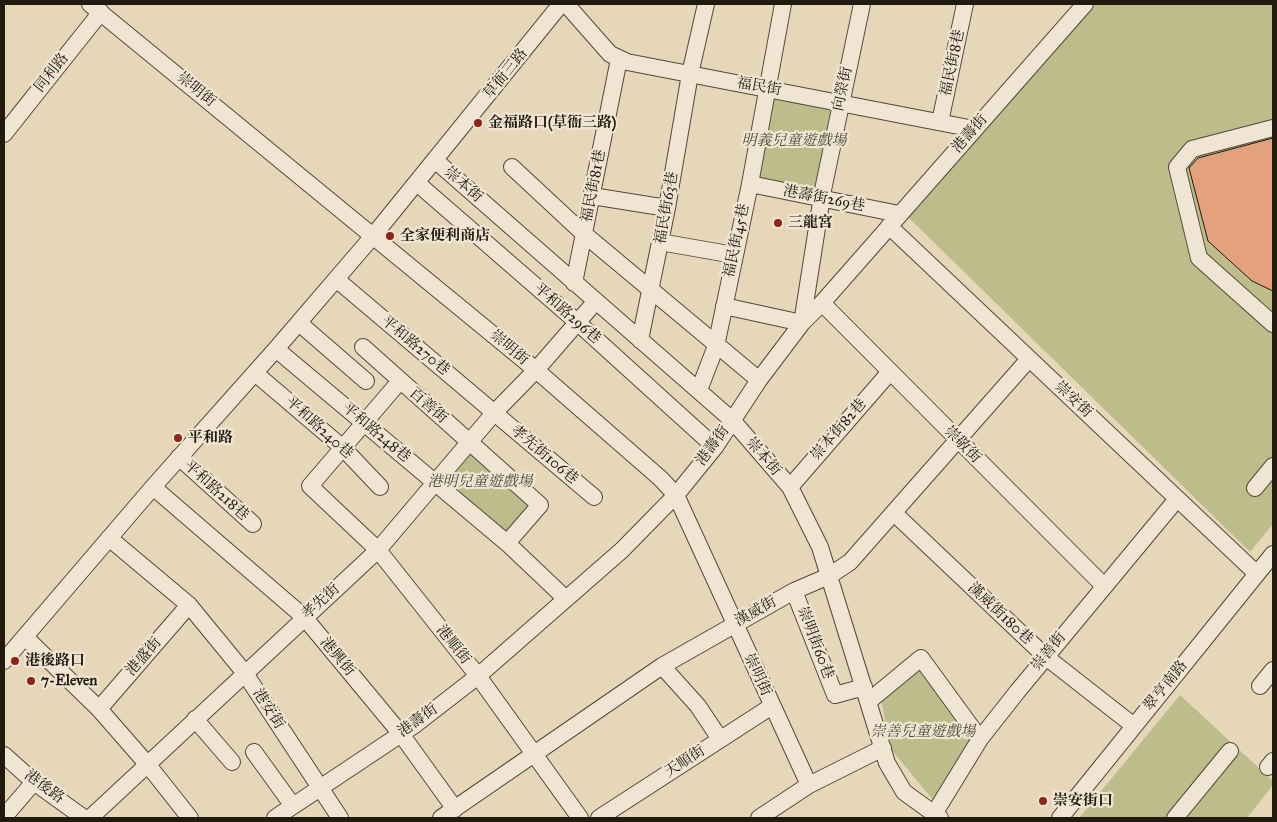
<!DOCTYPE html>
<meta charset="utf-8">
<style>
body{margin:0}
#map{position:relative;width:1277px;height:822px;overflow:hidden;background:#e7d7b9;font-family:"IM FELL Great Primer",serif}
canvas{display:block}
.frame{position:absolute;inset:0;border:5px solid #22190f;pointer-events:none}
</style>
<div id="map">
<canvas width="1277" height="822"></canvas>
<div class="frame"></div>
</div>
<script>
const context = document.querySelector('canvas').getContext('2d');
context.lineJoin = 'round';
function fillPath(path, color) { context.fillStyle = color; context.fill(path, 'evenodd'); }
const poly = rows => new Path2D(rows.map(r => 'M' + r).join(''));
function trace(path, color, width, dash) { context.strokeStyle = color; context.lineWidth = width; context.lineCap = dash ? 'butt' : 'round'; context.setLineDash(dash || []); context.stroke(path); }
function label(font, color, halo, rows, align = 'center') {
  context.font = font + ' "IM FELL Great Primer","Noto Serif TC",serif'; context.lineWidth = 4.5; context.setLineDash([]); context.textBaseline = 'middle'; context.strokeStyle = halo; context.fillStyle = color; for (const [text, x, y, turn = 0] of rows) {
    context.save(); context.translate(x, y); context.rotate((+turn || 0) * Math.PI / 180); context.textAlign = isNaN(turn) ? turn : align; if (halo) context.strokeText(text, 0, 0); context.fillText(text, 0, 0); context.restore();
  }
}
fillPath(poly([
 [1095,4,1273,4,1273,524,1250,552,908,217],
 [769,93,835,105,819,190,753,177],
 [475,448,538,504,510,538,446,483],
 [920,666,971,740,933,800,890,748,881,698],
 [1180,695,1273,781,1273,785,1247,818,1079,818]
]), '#bcbd8b');
const building = poly([
 [1273,138,1273,291,1252,281,1208,241,1189,168,1198,158,1273,138]
]);
fillPath(building, '#e3a17d');
trace(building, '#22190f', 1);
const minor = poly([
 [90,4,536,370,660,478,676,495,809,785],
 [566,4,610,54,627,62,974,129],
 [940,122,965,4],
 [1273,128,1192,149,1177,167,1199,258,1273,324],
 [4,134,101,12],
 [436,161,732,420,790,487,820,547,887,763,904,792,940,818],
 [512,167,584,234,759,380],
 [417,183,577,322,715,447],
 [750,184,899,214],
 [592,196,667,208],
 [889,226,1257,574],
 [660,242,734,255],
 [336,279,594,497],
 [574,283,619,59],
 [822,303,1104,586],
 [724,306,802,323,823,190,862,4],
 [299,323,366,381],
 [640,340,667,208,690,74,706,4],
 [363,347,540,505,507,543],
 [276,349,507,543,565,598],
 [255,373,343,448,380,487],
 [400,381,310,486,378,550,478,676,580,818],
 [699,390,716,346,750,184,783,4],
 [179,457,253,524],
 [153,487,304,617,401,734,455,809],
 [790,487,889,373],
 [1255,488,1273,466],
 [895,514,1046,657,1134,726],
 [109,538,189,605,244,672,340,818],
 [794,591,835,695,864,687],
 [25,637,99,709,148,765,190,818],
 [4,661,153,487,276,349,373,236,561,4],
 [662,666,698,706,720,739],
 [1260,686,1273,670],
 [869,701,921,658,980,739],
 [99,709,189,605],
 [195,719,232,762],
 [254,752,293,806],
 [4,755,34,782,84,818],
 [1268,767,1273,761],
 [934,814,980,739,1017,692,1177,499],
 [4,817,34,782],
 [90,818,378,550,494,413,536,370,596,301],
 [275,818,416,724,478,676,622,550,676,495,715,447,759,380,802,323,822,303,1085,4],
 [441,818,662,666,794,591,829,576,850,562,1029,359],
 [599,818,772,706],
 [759,818,809,785,883,748],
 [1060,818,1273,554],
 [1175,818,1230,751]
]);
trace(minor, '#53483a', 18);
trace(minor, '#efe5d2', 16);
for (const [x, y, r, color] of [
 [478,123,5,"#8f2418"],
 [778,223,5,"#8f2418"],
 [390,236,5,"#8f2418"],
 [178,438,5,"#8f2418"],
 [15,661,5,"#8f2418"],
 [31,681,5,"#8f2418"],
 [1043,801,5,"#8f2418"]
]) { const dot = new Path2D(); dot.arc(x, y, r, 0, 2 * Math.PI); context.fillStyle = color; context.fill(dot); trace(dot, '#efe5d2', 2); }
label('15px', '#22190f', '#efe5d2', [
 ["福民街8巷",953,63,-78],
 ["同利路",52,73,-52],
 ["草衙三路",506,74,-51],
 ["福民街",759,87,10],
 ["向榮街",843,89,-78],
 ["崇明街",196,90,39],
 ["港壽街",970,134,-49],
 ["崇本街",463,185,41],
 ["福民街81巷",594,186,-79],
 ["港壽街269巷",824,199,11],
 ["福民街63巷",667,208,-80],
 ["福民街45巷",737,241,-78],
 ["平和路296巷",567,314,41],
 ["平和路270巷",415,346,40],
 ["崇明街",509,348,40],
 ["崇安街",1073,400,43],
 ["百善街",428,406,41],
 ["平和路240巷",319,428,42],
 ["崇本街82巷",839,430,-49],
 ["平和路248巷",376,433,40],
 ["崇敬街",962,445,45],
 ["港壽街",713,446,-54],
 ["孝先街106巷",544,455,40],
 ["崇本街",763,457,49],
 ["平和路218巷",216,491,42],
 ["孝先街",321,602,-42],
 ["漢威街",756,612,-29],
 ["漢威街180巷",1000,614,43],
 ["崇明街60巷",815,643,69],
 ["港順街",453,645,51],
 ["崇善街",1049,652,-51],
 ["港盛街",144,657,-49],
 ["港興街",337,657,50],
 ["崇明街",757,675,65],
 ["翠亨南路",1166,686,-51],
 ["港安街",268,709,57],
 ["港壽街",418,721,-36],
 ["天順街",685,762,-33],
 ["港後路",44,787,37]
]);
label('bold 15px', '#22190f', '#efe5d2', [
 ["金福路口(草衙三路)",488,123],
 ["三龍宮",788,223],
 ["全家便利商店",400,236],
 ["平和路",188,438],
 ["港後路口",25,661],
 ["7-Eleven",41,681],
 ["崇安街口",1053,801]
], 'left');
label('italic 15px', '#504a34', '#efe5d2', [
 ["明義兒童遊戲場",794,141],
 ["港明兒童遊戲場",480,482],
 ["崇善兒童遊戲場",923,732]
]);
</script>
